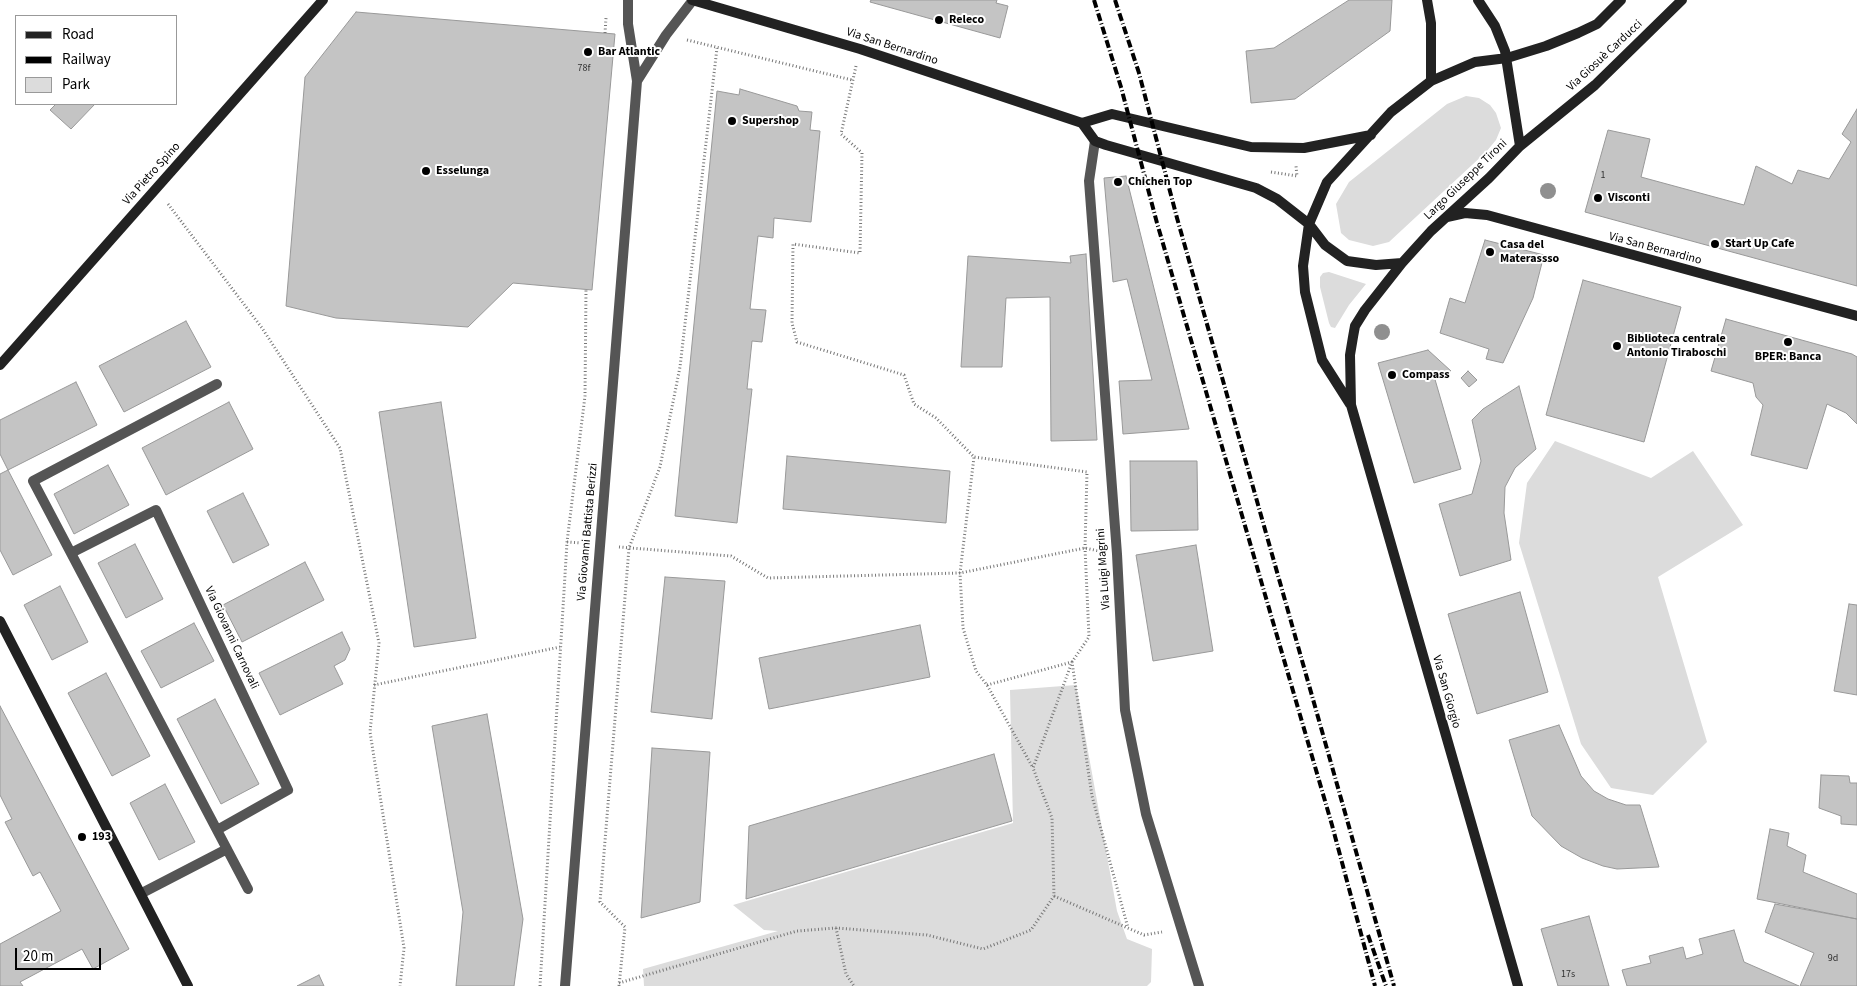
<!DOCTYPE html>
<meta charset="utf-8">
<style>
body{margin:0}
#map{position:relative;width:1857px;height:986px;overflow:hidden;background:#fff;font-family:"Source Sans 3",sans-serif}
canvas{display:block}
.legend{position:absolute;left:15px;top:15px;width:162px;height:90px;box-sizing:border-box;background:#fff;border:1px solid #999;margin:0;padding:6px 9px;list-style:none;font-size:15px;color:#000}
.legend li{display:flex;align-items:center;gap:10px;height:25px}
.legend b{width:25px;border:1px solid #999}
.scale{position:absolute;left:15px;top:948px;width:86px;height:22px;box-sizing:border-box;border:2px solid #000;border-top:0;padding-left:6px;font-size:15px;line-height:18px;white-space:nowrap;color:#000;-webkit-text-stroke:4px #fff;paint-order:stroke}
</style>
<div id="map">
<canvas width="1857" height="986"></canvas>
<ul class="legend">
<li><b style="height:6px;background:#222"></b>Road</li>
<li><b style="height:6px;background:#000"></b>Railway</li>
<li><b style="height:14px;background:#dcdcdc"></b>Park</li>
</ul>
<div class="scale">20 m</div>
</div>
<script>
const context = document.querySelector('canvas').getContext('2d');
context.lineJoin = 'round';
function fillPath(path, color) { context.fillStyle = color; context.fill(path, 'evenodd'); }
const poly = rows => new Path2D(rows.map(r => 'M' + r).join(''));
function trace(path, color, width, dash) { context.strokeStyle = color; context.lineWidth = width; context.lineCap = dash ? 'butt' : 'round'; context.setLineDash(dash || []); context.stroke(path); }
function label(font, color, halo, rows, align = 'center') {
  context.font = font + ' "Source Sans 3",sans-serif'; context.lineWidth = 4; context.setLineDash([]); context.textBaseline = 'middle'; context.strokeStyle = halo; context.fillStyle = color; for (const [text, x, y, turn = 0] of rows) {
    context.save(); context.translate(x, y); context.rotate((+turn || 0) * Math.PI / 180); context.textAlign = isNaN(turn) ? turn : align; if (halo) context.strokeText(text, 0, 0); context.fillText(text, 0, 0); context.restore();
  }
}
fillPath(poly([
 [1466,96,1479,98,1490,105,1496,113,1501,128,1496,140,1486,152,1389,242,1373,246,1349,240,1341,233,1336,204,1349,182,1447,104],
 [1329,272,1366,284,1349,305,1335,328,1331,327,1329,323,1320,287,1320,277,1323,273],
 [1555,441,1651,478,1693,451,1743,525,1658,577,1707,742,1653,795,1611,788,1581,744,1519,543,1527,483],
 [1076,685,1117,911,1127,939,1152,949,1151,982,1147,986,644,986,643,969,778,931,764,930,733,905,1013,823,1010,690]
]), '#dcdcdc');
const building = poly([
 [871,0,997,0,996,3,1008,6,1000,38,870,2,871,0],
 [1349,0,1392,0,1390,31,1295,99,1251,103,1246,51,1274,48,1349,0],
 [356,12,615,34,592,290,513,283,468,327,336,318,286,306,305,77,356,12],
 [740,89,797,106,799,111,812,112,810,130,820,131,811,222,774,218,773,238,758,236,750,309,766,310,762,342,752,341,747,389,752,389,737,523,675,516,717,91,739,95,740,89],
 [56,104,95,104,71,129,50,110,56,104],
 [1857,109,1857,286,1585,212,1608,130,1650,139,1641,177,1744,205,1756,166,1792,184,1798,170,1829,179,1851,142,1842,134,1857,109],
 [1126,176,1189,429,1123,434,1119,381,1152,380,1127,279,1113,282,1104,178,1126,176],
 [1485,240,1544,255,1533,298,1503,363,1486,359,1489,349,1440,333,1450,298,1465,303,1485,240],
 [1086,254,1097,440,1051,441,1050,297,1006,298,1002,367,961,367,968,256,1071,263,1070,256,1086,254],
 [1583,280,1681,307,1644,442,1546,415,1583,280],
 [1726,319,1852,354,1857,357,1857,424,1846,413,1827,404,1807,469,1751,455,1763,405,1756,397,1753,383,1711,371,1726,319],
 [186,321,211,367,124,412,99,366,186,321],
 [1428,350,1451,371,1434,376,1461,469,1414,483,1378,363,1428,350],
 [1468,371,1477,380,1469,387,1461,378,1468,371],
 [76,382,97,425,8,470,0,454,0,420,76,382],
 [1519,386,1536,449,1515,468,1505,487,1504,513,1511,560,1460,576,1439,504,1472,494,1481,461,1472,420,1483,409,1519,386],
 [229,402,253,449,166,495,142,448,229,402],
 [441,402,476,638,414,647,379,412,441,402],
 [787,456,950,471,946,523,783,509,787,456],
 [1130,461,1197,461,1198,530,1131,531,1130,461],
 [108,465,129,505,74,534,54,494,108,465],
 [8,470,52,555,13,575,0,550,0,474,8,470],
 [243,493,269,545,233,563,207,511,243,493],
 [135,544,163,599,126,618,98,563,135,544],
 [1196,545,1213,651,1153,661,1136,555,1196,545],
 [305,562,324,600,242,642,223,605,305,562],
 [665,577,725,581,712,719,651,712,665,577],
 [60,586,88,642,52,660,24,605,60,586],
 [1520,592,1548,692,1477,714,1448,614,1520,592],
 [1849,604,1857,605,1857,695,1834,691,1849,604],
 [194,623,214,661,161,688,141,651,194,623],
 [920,625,930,677,769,709,759,658,920,625],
 [342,632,350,649,345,660,334,666,343,684,280,715,259,673,342,632],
 [106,673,150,756,112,776,68,693,106,673],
 [215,699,259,784,221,804,177,719,215,699],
 [0,706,129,949,93,969,82,949,20,982,23,986,0,986,0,944,61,911,40,872,33,876,5,822,12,819,0,795,0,706],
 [487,714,523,919,514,986,456,986,463,912,432,726,487,714],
 [1559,725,1581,776,1594,791,1608,799,1626,805,1640,805,1659,867,1617,869,1603,866,1582,858,1561,846,1532,816,1509,740,1559,725],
 [652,748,710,752,700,902,641,918,652,748],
 [994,754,1012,821,746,899,749,826,994,754],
 [1821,775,1849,776,1850,783,1857,783,1857,825,1841,824,1841,816,1819,808,1821,775],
 [165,784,195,842,159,860,130,803,165,784],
 [1770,829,1789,833,1787,846,1806,855,1803,872,1857,894,1857,919,1757,899,1770,829],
 [1775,904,1857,919,1857,986,1800,986,1814,953,1765,932,1775,904],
 [1589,916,1609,986,1558,986,1541,929,1589,916],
 [1734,930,1744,962,1799,986,1627,986,1622,970,1651,963,1649,956,1683,947,1686,959,1703,954,1699,939,1734,930],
 [319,975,324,986,297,986,319,975]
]);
fillPath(building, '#c4c4c4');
trace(building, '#999', 1);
trace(poly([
 [605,33,606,18],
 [687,40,852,80],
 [856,66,841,134,862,153,860,253,793,244,792,323,797,342,904,375,914,404,936,418,974,457,960,573,963,628,976,671,987,685,1033,768],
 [1271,172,1297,176,1296,166],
 [168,204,262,328,340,448,379,643,370,732,404,948,400,986],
 [567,542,581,543],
 [619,547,731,556,768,578,960,573,1085,548,1099,551],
 [374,685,560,647],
 [987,685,1072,662,1092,796,1128,928],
 [1054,896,1144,935,1162,932],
 [836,928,846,974,854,986],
 [619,983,797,931,836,928,927,935,983,949,1031,930,1054,896,1052,818,1033,768,1072,662,1089,637,1085,548,1087,472,974,457],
 [540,986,567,542,585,396,586,289],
 [619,986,625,927,600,902,629,548,660,467,680,367,717,48]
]), '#777', 3, [1, 2.5]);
trace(poly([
 [637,81,666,35,693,0],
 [1095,141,1089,181,1117,554,1125,710,1146,814,1199,986],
 [217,384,33,481,248,889],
 [71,553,156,510,288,790,217,830],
 [142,893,227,849],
 [565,986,637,81,628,24,628,0]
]), '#555', 10);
trace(poly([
 [692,0,860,49,1082,123,1112,114,1251,147,1304,148,1371,135],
 [1427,0,1431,23,1431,81],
 [1478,0,1495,26,1505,51,1520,146],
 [1082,123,1095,141,1106,145,1256,188,1277,199,1309,224,1325,245,1347,261,1376,265,1402,263],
 [1447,217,1465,213,1487,215,1857,316],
 [0,365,323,0],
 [1350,404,1322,360,1305,292,1303,266,1309,224,1327,182,1391,112,1431,81,1475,62,1507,58,1546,46,1578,33,1597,24,1621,0],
 [0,621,188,986],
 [1518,986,1351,405,1350,355,1353,337,1355,326,1365,310,1402,263,1431,231,1489,178,1520,146,1595,85,1682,0]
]), '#222', 10);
trace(poly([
 [1094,0,1121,87,1157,223,1332,825,1375,986],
 [1115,0,1139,73,1177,218,1394,986],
 [1368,935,1386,986]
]), '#000', 4, [8, 2.5, 1, 2.5]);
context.fillStyle = '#8f8f8f';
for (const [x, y] of [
 [1548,191],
 [1382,332]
]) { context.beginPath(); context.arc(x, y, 8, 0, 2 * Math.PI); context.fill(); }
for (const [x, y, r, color] of [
 [939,20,5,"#000"],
 [588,52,5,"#000"],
 [732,121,5,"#000"],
 [426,171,5,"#000"],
 [1118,182,5,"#000"],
 [1598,198,5,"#000"],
 [1715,244,5,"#000"],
 [1490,252,5,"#000"],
 [1788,342,5,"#000"],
 [1617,346,5,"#000"],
 [1392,375,5,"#000"],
 [82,837,5,"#000"]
]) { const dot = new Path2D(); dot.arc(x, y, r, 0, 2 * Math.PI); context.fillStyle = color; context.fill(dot); trace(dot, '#fff', 2); }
label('10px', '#313131', null, [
 ["78f",584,69],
 ["1",1603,176],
 ["9d",1833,959],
 ["17s",1568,975]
]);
label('bold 12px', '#000', '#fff', [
 ["Releco",949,20],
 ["Bar Atlantic",598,52],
 ["Supershop",742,121],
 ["Esselunga",436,171],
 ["Chichen Top",1128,182],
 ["Visconti",1608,198],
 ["Start Up Cafe",1725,244],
 ["Casa del",1500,245],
 ["Materassso",1500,259],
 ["Biblioteca centrale",1627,339],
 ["Antonio Tiraboschi",1627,353],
 ["BPER: Banca",1788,357,"center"],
 ["Compass",1402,375],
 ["193",92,837]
], 'left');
label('12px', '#000', '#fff', [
 ["Via San Bernardino",892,47,18],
 ["Via Giosuè Carducci",1605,56,-43],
 ["Via Pietro Spino",152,174,-48],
 ["Largo Giuseppe Tironi",1466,180,-44],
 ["Via San Bernardino",1655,249,15],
 ["Via Giovanni Battista Berizzi",588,532,-85],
 ["Via Luigi Magrini",1104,569,-94],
 ["Via Giovanni Carnovali",231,638,65],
 ["Via San Giorgio",1446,692,74]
]);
</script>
